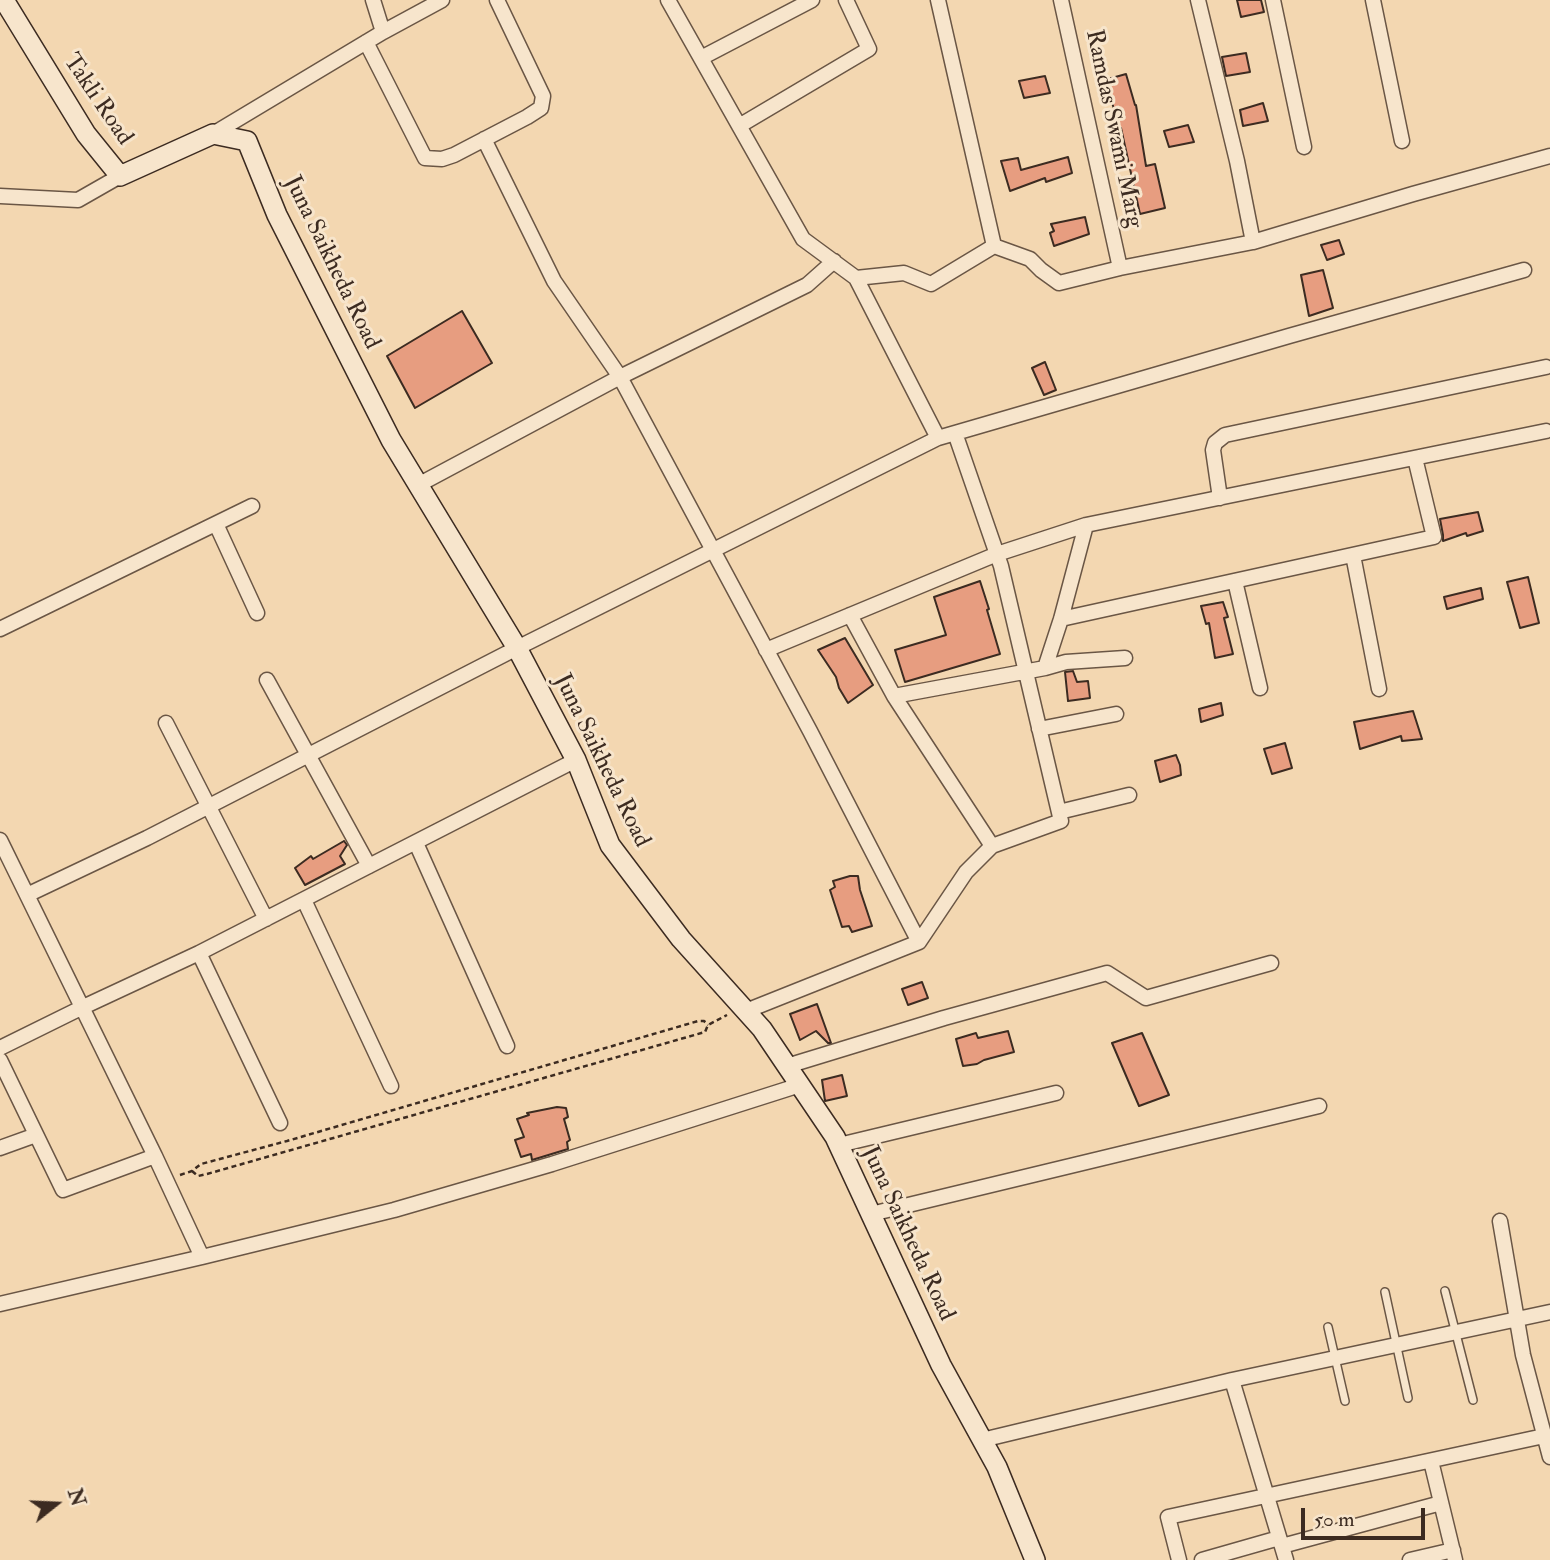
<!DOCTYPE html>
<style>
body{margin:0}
#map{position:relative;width:1550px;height:1560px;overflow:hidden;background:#f3d7b1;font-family:"IM FELL Double Pica",serif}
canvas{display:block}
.north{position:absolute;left:21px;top:1469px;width:70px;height:70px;-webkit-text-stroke:5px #f7e5cc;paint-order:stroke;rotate:72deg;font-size:19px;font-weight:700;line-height:28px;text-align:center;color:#3c2b21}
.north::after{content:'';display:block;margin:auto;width:24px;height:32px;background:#3c2b21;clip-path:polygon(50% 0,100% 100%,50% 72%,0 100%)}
.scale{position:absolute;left:1301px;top:1508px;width:124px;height:32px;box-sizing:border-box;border:4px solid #3c2b21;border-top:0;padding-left:9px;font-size:21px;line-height:24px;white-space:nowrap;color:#3c2b21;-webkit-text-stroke:5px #f7e5cc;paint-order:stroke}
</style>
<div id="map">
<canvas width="1550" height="1560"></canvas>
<div class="north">N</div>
<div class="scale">50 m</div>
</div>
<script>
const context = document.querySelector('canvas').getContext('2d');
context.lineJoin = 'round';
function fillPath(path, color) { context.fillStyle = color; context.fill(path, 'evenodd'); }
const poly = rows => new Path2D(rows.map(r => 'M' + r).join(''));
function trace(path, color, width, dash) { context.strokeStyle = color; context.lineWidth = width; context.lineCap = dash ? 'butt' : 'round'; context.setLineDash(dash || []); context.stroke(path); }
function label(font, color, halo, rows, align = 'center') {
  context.font = font + ' "IM FELL Double Pica",serif'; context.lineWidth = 6; context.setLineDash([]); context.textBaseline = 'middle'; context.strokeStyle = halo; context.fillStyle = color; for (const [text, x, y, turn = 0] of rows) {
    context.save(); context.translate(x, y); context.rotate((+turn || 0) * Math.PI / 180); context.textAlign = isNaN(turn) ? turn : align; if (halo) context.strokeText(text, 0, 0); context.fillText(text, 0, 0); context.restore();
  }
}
const building = poly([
 [1237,0,1261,0,1264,12,1241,17,1237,0],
 [1246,53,1250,72,1226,76,1222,57,1246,53],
 [1126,74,1135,105,1136,105,1146,166,1155,164,1165,208,1140,214,1121,128,1119,129,1111,98,1106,99,1101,81,1126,74],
 [1045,76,1050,93,1024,98,1019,81,1045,76],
 [1263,103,1268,121,1243,126,1240,110,1263,103],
 [1188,125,1194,142,1169,147,1164,131,1188,125],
 [1068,157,1072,173,1046,182,1045,178,1010,191,1001,161,1018,158,1021,170,1068,157],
 [1085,217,1089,234,1054,246,1050,233,1054,231,1051,224,1085,217],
 [1339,240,1344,254,1327,260,1321,245,1339,240],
 [1323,270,1333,308,1309,316,1301,275,1323,270],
 [462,311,492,363,415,408,387,356,462,311],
 [1045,362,1056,390,1044,395,1032,368,1045,362],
 [1478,512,1483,531,1467,536,1466,533,1443,541,1443,535,1440,519,1478,512],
 [1528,577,1539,623,1520,628,1507,582,1528,577],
 [980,581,989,609,987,610,1000,654,905,682,895,650,946,635,934,597,980,581],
 [1481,588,1483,599,1447,609,1444,597,1481,588],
 [1223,602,1228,617,1224,618,1233,654,1215,658,1209,623,1206,624,1201,606,1223,602],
 [845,638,873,685,848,703,839,688,836,677,818,650,845,638],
 [1073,671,1077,682,1088,681,1090,698,1068,701,1065,672,1073,671],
 [1221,703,1223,715,1201,722,1199,709,1221,703],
 [1413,711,1422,739,1402,741,1401,736,1360,749,1354,722,1413,711],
 [1285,743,1292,768,1272,774,1264,749,1285,743],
 [1176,755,1180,765,1181,775,1160,782,1155,761,1176,755],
 [344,841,347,845,340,856,345,864,305,885,295,868,311,856,313,859,344,841],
 [850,876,858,876,860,890,872,926,852,932,849,926,842,927,830,890,835,887,833,881,850,876],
 [922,982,928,998,908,1005,902,989,922,982],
 [817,1004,831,1043,828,1043,816,1031,800,1040,790,1014,817,1004],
 [1008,1031,1014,1052,984,1060,977,1064,963,1066,956,1039,976,1033,978,1038,1008,1031],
 [1142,1033,1169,1095,1139,1106,1112,1043,1142,1033],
 [842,1075,847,1096,825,1101,822,1080,842,1075],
 [557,1107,566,1108,568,1117,564,1119,570,1140,567,1142,568,1149,532,1160,531,1154,521,1157,515,1140,524,1137,517,1119,529,1115,527,1113,557,1107]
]);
fillPath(building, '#e79d80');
trace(building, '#3c2b21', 2);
const service = poly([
 [1445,1291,1473,1400],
 [1385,1292,1408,1398],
 [1328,1327,1345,1401]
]);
const minor = poly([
 [668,0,803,239,856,278,938,438,1289,336,1524,270],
 [938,0,994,246,1030,259,1041,270,1059,283,1120,268,1253,242,1237,161,1198,0],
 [1061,0,1120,268],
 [1273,0,1304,147],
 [1373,0,1402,141],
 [383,32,442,0],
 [366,42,425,158,442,159,454,155,527,117,541,108,543,96,497,0],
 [701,58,812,0],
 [739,126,869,49,846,0],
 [213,134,383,32,373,0],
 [0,196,78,200,120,176],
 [1253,242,1413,194,1550,156],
 [834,261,807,285,620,377,810,731,919,942],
 [856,278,904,273,931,284,994,246],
 [418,485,620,377,554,281,484,139],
 [1220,498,1213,450,1215,443,1225,435,1546,367],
 [216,524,257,613],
 [1353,555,1379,689],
 [1235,581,1260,688],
 [850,615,894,696,992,846],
 [1061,619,1434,537,1415,458],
 [0,629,252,506],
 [766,650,997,554,1086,525,1546,431],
 [1045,668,1061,619,1086,525],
 [267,680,369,866],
 [894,696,1045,668,1066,662,1125,658],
 [166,723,266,919],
 [1039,729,1116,714],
 [1059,812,1129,795],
 [0,840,155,1156,63,1190,0,1060],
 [416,843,507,1046],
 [27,895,147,838,517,648,938,438],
 [304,900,391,1086],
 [199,953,280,1123],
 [746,1011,919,942,966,872,992,846,1061,821,1001,566,955,433],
 [0,1048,81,1008,199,953,576,760],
 [787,1066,944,1018,1107,973,1146,998,1271,963],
 [839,1145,1056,1093],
 [0,1148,36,1135],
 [155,1156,202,1257,394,1210,552,1164,800,1085],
 [871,1214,1319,1106],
 [1500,1221,1523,1355,1550,1457],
 [0,1304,202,1257],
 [1232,1380,1286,1560],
 [982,1440,1232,1380,1550,1312],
 [1431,1461,1455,1560],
 [1282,1546,1441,1503],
 [1179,1560,1168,1517,1544,1436],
 [1202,1560,1279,1538],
 [1410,1560,1453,1550]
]);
const secondary = poly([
 [4,0,86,134,120,176,213,134,247,141,277,215,391,440,517,648,576,760,610,845,681,939,762,1029,835,1137,941,1365,997,1467,1035,1560]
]);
trace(service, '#6a5645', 10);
trace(minor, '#6a5645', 17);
trace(secondary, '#3c2b21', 22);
trace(poly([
 [192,1171,198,1176,207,1174,705,1032,708,1025,727,1015],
 [180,1175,192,1171,201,1164,287,1141,698,1021,704,1021,708,1025]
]), '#3c2b21', 2.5, [5, 3.5]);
trace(service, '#f7e5cc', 7);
trace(minor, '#f7e5cc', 14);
trace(secondary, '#f7e5cc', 19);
label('24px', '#3c2b21', '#f7e5cc', [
 ["Takli Road",97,100,56],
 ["Ramdas Swami Marg",1113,129,78],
 ["Juna Saikheda Road",331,263,64],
 ["Juna Saikheda Road",601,761,64],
 ["Juna Saikheda Road",907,1234,65]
]);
</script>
